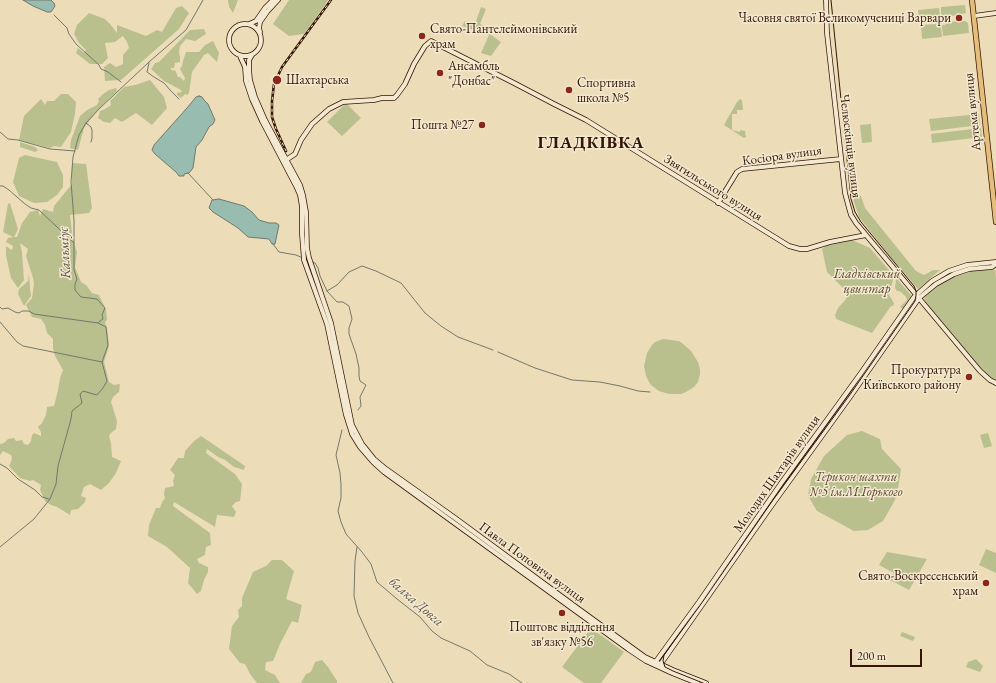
<!DOCTYPE html>
<meta charset="utf-8">
<style>
body{margin:0}
#map{position:relative;width:996px;height:683px;overflow:hidden;background:#ecddb8;font-family:"EB Garamond",serif}
canvas{display:block}
.scale{position:absolute;left:850px;top:649px;width:72px;height:18px;box-sizing:border-box;border:2px solid #351505;border-top:0;padding-left:5px;font-size:12px;line-height:14px;white-space:nowrap;color:#351505;-webkit-text-stroke:3px #f3e9d1;paint-order:stroke}
</style>
<div id="map">
<canvas width="996" height="683"></canvas>
<div class="scale">200 m</div>
</div>
<script>
const context = document.querySelector('canvas').getContext('2d');
context.lineJoin = 'round';
function fillPath(path, color) { context.fillStyle = color; context.fill(path, 'evenodd'); }
const poly = rows => new Path2D(rows.map(r => 'M' + r).join(''));
function trace(path, color, width, dash) { context.strokeStyle = color; context.lineWidth = width; context.lineCap = dash ? 'butt' : 'round'; context.setLineDash(dash || []); context.stroke(path); }
function label(font, color, halo, rows, align = 'center') {
  context.font = font + ' "EB Garamond",serif'; context.lineWidth = 3; context.setLineDash([]); context.textBaseline = 'middle'; context.strokeStyle = halo; context.fillStyle = color; for (const [text, x, y, turn = 0] of rows) {
    context.save(); context.translate(x, y); context.rotate((+turn || 0) * Math.PI / 180); context.textAlign = isNaN(turn) ? turn : align; if (halo) context.strokeText(text, 0, 0); context.fillText(text, 0, 0); context.restore();
  }
}
fillPath(poly([
 [228,0,238,0,233,13,229,7],
 [289,0,328,0,325,5,304,34,289,36,273,24],
 [965,5,966,13,947,17,941,15,941,7],
 [182,6,189,13,179,29,121,80,105,81,104,67,110,63,116,67,123,64,123,55,129,48,127,42,123,36,115,42,105,43,108,58,102,64,90,64,76,53,78,48,84,53,86,50,79,43,74,34,77,25,89,13,105,19,110,24,117,33,117,25,146,36,157,30,162,32,176,8],
 [481,7,486,9,480,24,492,29,490,34,501,42,491,56,481,53,489,35,462,26,465,21,475,24],
 [939,8,940,15,935,17,934,18,919,20,918,10],
 [965,21,968,23,969,33,943,36,942,25,945,25,947,22],
 [935,24,937,25,941,25,942,37,922,39,921,25],
 [204,29,206,34,195,41,186,39,180,46,179,53,180,57,180,62,175,63,174,68,170,68,173,71,175,70,178,77,180,77,184,81,185,78,181,71,180,69,182,66,183,61,186,52,199,52,205,45,213,41,219,53,217,62,208,53,204,55,192,72,189,93,187,95,185,94,181,98,177,95,177,93,182,92,181,90,164,81,151,69,155,63,159,62,190,30],
 [150,80,164,97,167,108,152,125,136,113,122,122,115,118,110,123,104,122,98,118,100,111,105,109,111,105,110,101,124,87,135,85],
 [116,88,117,91,96,112,84,128,78,150,70,148,71,140,80,116,87,110,97,105,99,101,98,99,103,94,109,90],
 [61,94,68,94,76,102,75,114,71,132,61,147,54,146,50,148,19,140,24,116,41,99,45,105,47,101,54,101],
 [740,99,742,100,743,110,737,110,737,114,732,114,732,130,740,132,740,130,745,131,746,137,744,138,724,125,737,102],
 [346,103,361,118,342,136,327,122],
 [979,114,980,125,931,131,929,119],
 [871,124,872,142,862,143,860,125],
 [981,128,982,137,932,143,931,134],
 [20,142,35,147,38,150,35,152,20,147],
 [25,155,57,162,63,175,63,187,57,195,47,202,34,203,19,196,13,182,19,158],
 [72,163,86,164,92,208,89,213,70,215,72,232,70,237,73,240,77,252,75,267,81,282,86,285,92,293,99,295,106,310,107,319,105,323,107,327,109,346,104,362,109,382,114,385,120,384,119,392,113,397,111,402,117,421,116,429,111,433,109,436,111,443,112,457,121,461,116,473,109,483,101,490,90,484,84,487,81,496,86,498,85,502,78,509,71,510,70,515,57,507,51,505,45,501,40,490,41,485,33,480,30,481,20,478,9,466,11,462,12,458,11,455,3,451,0,455,0,444,4,443,8,439,14,438,16,441,22,440,24,444,28,445,31,441,32,435,34,433,41,436,41,432,38,427,42,423,46,415,47,407,54,406,58,390,60,378,63,370,55,356,53,348,53,339,47,333,45,325,41,319,32,317,26,305,32,298,34,284,33,278,26,256,28,249,20,243,22,252,24,280,18,288,11,278,6,255,6,246,10,249,12,250,13,246,6,242,8,238,13,237,3,232,8,204,10,203,18,229,14,237,17,237,22,223,30,212,38,210,40,216,43,209,53,212,54,206,72,184],
 [851,193,861,196,865,208,916,271,924,275,933,270,940,270,918,289,887,253,859,217],
 [852,240,870,248,894,276,889,295,894,303,893,306,891,306,872,333,836,319,835,315,838,308,846,299,846,291,827,272,822,249,826,246],
 [989,269,995,270,996,277,996,381,990,378,982,370,927,304,924,299,926,294,933,288,952,276,970,271],
 [29,274,30,289,31,296,24,306,18,294,19,289,28,281],
 [896,279,897,279,911,295,911,298,903,309,900,307,907,300,906,297,901,292,899,291,897,291,895,288],
 [663,339,679,341,682,343,691,351,698,362,700,369,700,374,698,382,694,387,686,392,681,394,669,394,659,391,651,385,649,382,646,376,644,366,647,353,652,345,655,342],
 [862,431,880,439,882,449,901,469,898,489,895,500,883,521,868,530,854,531,817,511,808,496,811,479,824,456,847,435],
 [988,433,992,446,984,448,980,435],
 [201,436,245,466,244,470,234,467,225,460,218,457,207,449,206,453,235,474,242,484,240,501,236,502,232,506,236,512,234,517,217,515,215,527,174,502,173,506,210,533,211,545,206,547,205,555,197,559,199,563,208,567,208,572,204,580,201,591,197,594,188,583,190,568,167,547,148,536,149,525,156,508,160,508,162,502,165,498,164,494,165,488,174,486,173,481,175,475,170,470,178,458,184,458,185,451,194,441],
 [986,549,996,553,996,573,979,565],
 [887,552,927,559,909,590,890,580,894,573,879,565],
 [272,560,282,560,294,571,286,599,302,605,298,623,292,621,280,644,273,661,266,662,265,670,275,675,280,683,257,683,250,674,245,664,240,663,229,649,232,626,239,617,238,610,242,606,242,598,253,572,266,566],
 [591,628,624,652,601,683,584,683,562,667],
 [902,632,915,637,913,641,900,636],
 [976,659,983,666,980,672,966,667,968,662],
 [322,660,328,667,337,681,337,683,301,683,306,674,311,672,315,662]
]), '#b9c08e');
const water = poly([
 [23,0,51,0,54,3,55,6,51,12,47,12,33,6,23,0],
 [199,96,202,97,204,100,208,104,215,120,213,124,209,127,202,140,196,147,193,168,189,173,184,174,184,176,179,176,176,172,155,154,152,150,154,145,187,108,196,97,199,96],
 [219,199,244,206,252,212,259,220,269,223,276,223,279,225,275,244,272,244,269,239,248,237,238,228,213,212,209,208,212,200,219,199]
]);
fillPath(water, '#99bcb0');
trace(water, '#71796c', 1);
trace(poly([
 [54,15,67,28,69,34,76,44,99,65,101,69,108,72,121,82],
 [149,63,147,72,154,77,164,83,170,90,179,99],
 [86,123,91,127,92,130,92,138,91,142],
 [0,132,8,139,18,140,50,149,75,151],
 [188,173,213,200],
 [0,186,3,186,9,190,25,204,31,208,39,210,74,243],
 [273,244,279,252,296,255,303,258],
 [311,261,315,263,318,268,320,276,327,291,337,302,343,302,349,306,352,319,349,328,349,334,356,354,359,368,359,376,360,381,366,385,360,397,361,406,358,410],
 [327,291,337,285,349,272,362,266,376,271,401,283,425,313,441,326,458,337,493,350],
 [0,307,2,309,8,308,15,312,19,313,22,311,29,311,34,314,98,323],
 [0,322,17,342,23,346,102,362],
 [498,352,535,368,572,380,600,382,620,386,638,391,650,392],
 [342,430,336,455,340,473,341,484,341,498,338,511,341,522,346,534,362,552,371,564,377,582,397,599,420,617,432,631,441,638,470,651,487,665,509,674,522,683],
 [0,464,7,468,18,479,35,490,42,497,49,499],
 [0,547,34,519,50,499,56,484,58,466,71,419,72,411,82,403,80,394,83,391,97,395,103,388,107,381,102,362,108,345,106,327,98,323,100,321,103,319,102,315,105,308,97,299,81,297,75,290,75,284,77,279,74,270,74,221,73,207,71,182,73,157,79,135,86,123,99,109,149,62,186,30,203,0],
 [357,547,355,561,354,596,358,613,369,637,393,683]
]), '#71796c', 1);
const secondary = poly([
 [826,0,827,33,845,193,849,208,851,215,856,223,866,235,980,371,990,380,996,383],
 [974,16,996,13],
 '229 40a16 16 0 1 1 32 0a16 16 0 1 1-32 0Z',
 [249,24,256,21,265,8,273,0],
 [260,32,259,28,260,22,267,12,278,0],
 [252,55,249,60,249,70,250,80,255,97,265,120,300,185,303,195,306,212,307,248,309,258,331,323,352,425,362,444,374,459,386,469,455,518,576,607,645,657,673,670,706,683],
 [240,56,245,67,246,81,252,99,262,121,296,186,300,195,302,207,302,234,304,260,327,324,346,415,352,434,360,447,373,462,384,472,628,649,646,661,672,673,697,683],
 [286,160,295,154,301,140,312,124,329,109,343,102,374,100,382,98,394,98,397,95,405,84,414,64,425,46,431,41,514,83,554,104,586,120,789,246,800,249,807,249,830,242,866,235],
 [718,203,737,172,742,169,841,159],
 [654,664,699,602,782,482,861,373,914,297,932,281,949,271,967,265,996,262],
 [660,665,772,505,850,397,919,298,936,284,954,274,969,269,992,267,996,264]
]);
const primary = poly([
 [972,0,996,222]
]);
trace(secondary, '#351505', 5.5);
trace(primary, '#351505', 6);
trace(secondary, '#f3e9d1', 4);
trace(primary, '#e6be7c', 4.5);
trace(poly([
 [703,683,673,671,665,667,663,661,664,655,701,604,773,500,849,396,913,304,915,301,916,295,916,291,914,286,861,222,855,212,851,199,831,0]
]), '#351505', 1);
const rail = poly([
 [286,151,276,129,272,117,272,101,274,84,282,67,331,0]
]);
trace(rail, '#351505', 2.5);
trace(rail, '#f3e9d1', 1, [3]);
for (const [x, y, r, color] of [
 [959,18,4,"#8f2418"],
 [422,36,4,"#8f2418"],
 [440,73,4,"#8f2418"],
 [277,80,5,"#8f2418"],
 [569,90,4,"#8f2418"],
 [482,125,4,"#8f2418"],
 [969,377,4,"#8f2418"],
 [986,583,4,"#8f2418"],
 [562,613,4,"#8f2418"]
]) { const dot = new Path2D(); dot.arc(x, y, r, 0, 2 * Math.PI); context.fillStyle = color; context.fill(dot); trace(dot, '#f3e9d1', 1.5); }
label('13px', '#351505', '#f3e9d1', [
 ["Часовня святої Великомучениці Варвари",951,18],
 ["Свято-Пантелеймонівський",430,29,"left"],
 ["храм",430,44,"left"],
 ["Ансамбль",448,66,"left"],
 ["\"Донбас\"",448,81,"left"],
 ["Шахтарська",286,80,"left"],
 ["Спортивна",577,83,"left"],
 ["школа №5",577,98,"left"],
 ["Пошта №27",474,125],
 ["Прокуратура",961,370],
 ["Київського району",961,385],
 ["Свято-Воскресенський",978,576],
 ["храм",978,591],
 ["Поштове відділення",562,627,"center"],
 ["зв'язку №56",562,642,"center"]
], 'right');
label('13px', '#351505', '#f3e9d1', [
 ["Артема вулиця",973,112,-96],
 ["Челюскінців вулиця",850,146,83],
 ["Косіора вулиця",782,156,-8],
 ["Звягильського вулиця",713,188,32],
 ["Молодих Шахтарів вулиця",777,474,-55],
 ["Павла Поповича вулиця",532,563,36]
]);
label('italic 13px', '#5d482e', '#f3e9d1', [
 ["Гладківський",867,274],
 ["цвинтар",867,289],
 ["Терикон шахти",856,477],
 ["№5 ім.М.Горького",856,492]
]);
label('italic 14px', '#584f41', '#f3e9d1', [
 ["Кальміус",65,253,-93],
 ["балка Довга",416,602,41]
]);
context.letterSpacing = '1px';
label('bold 17px', '#351505', '#f3e9d1', [
 ["ГЛАДКІВКА",591,143]
]);
context.letterSpacing = '0px';
</script>
